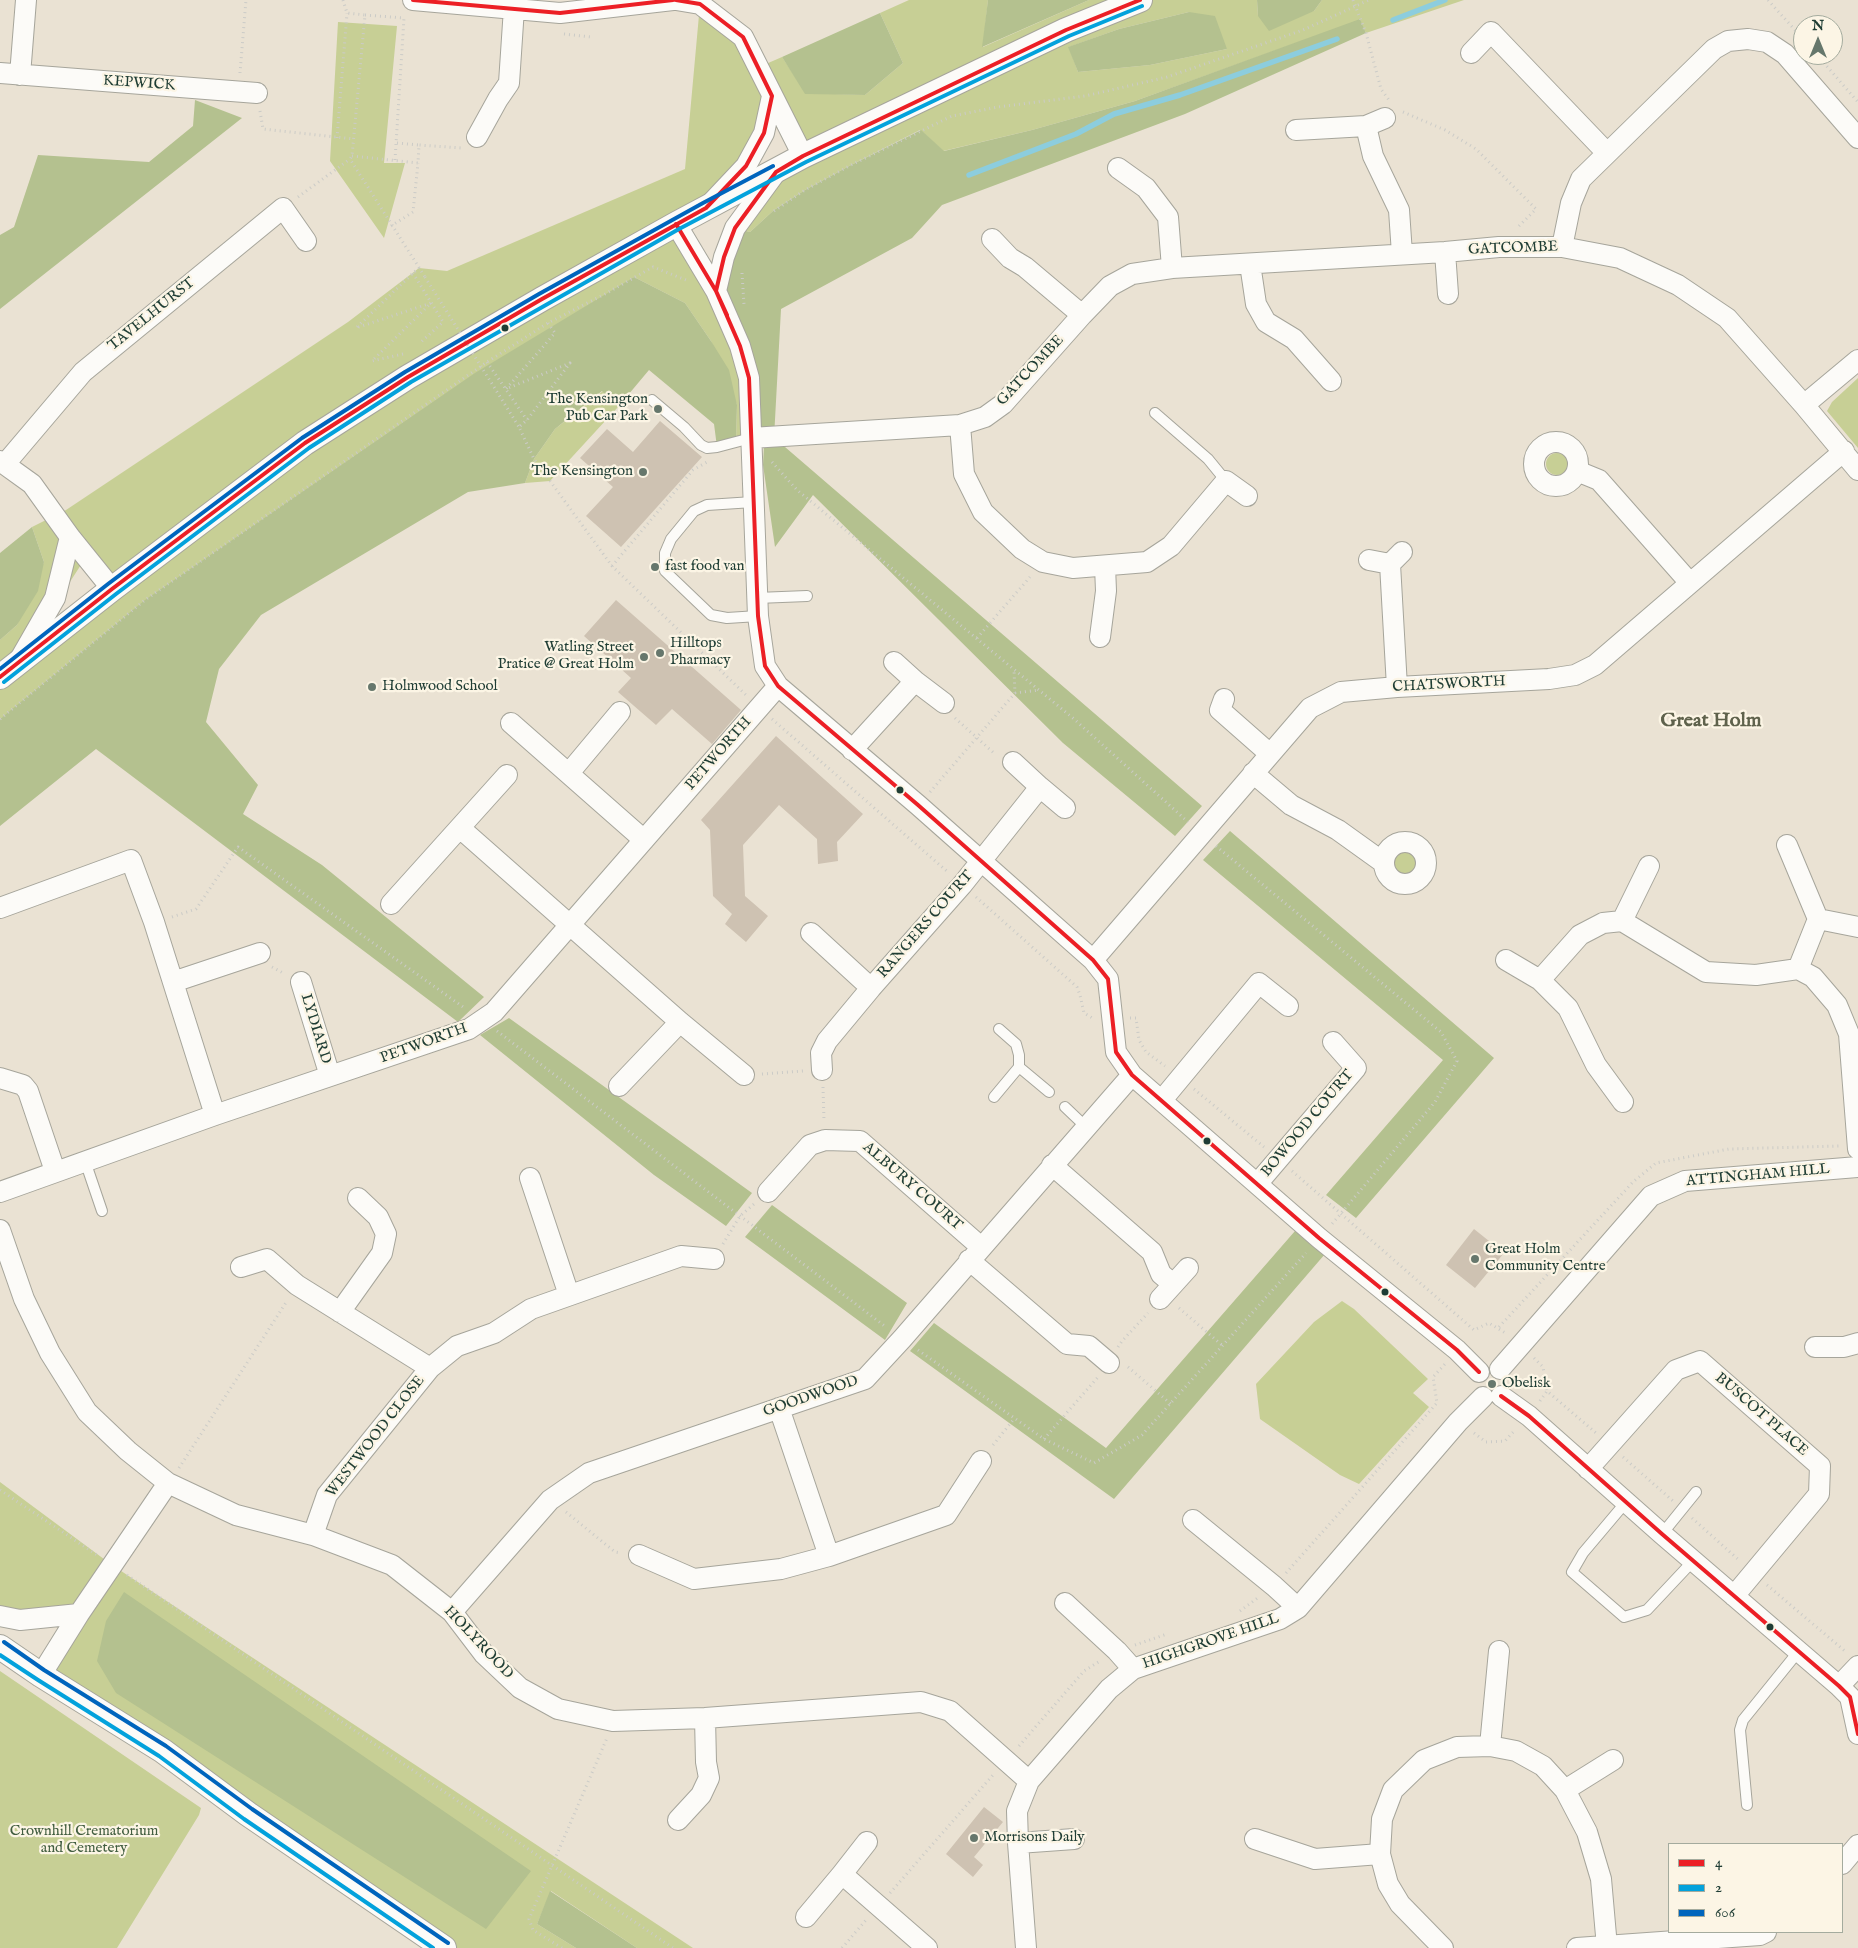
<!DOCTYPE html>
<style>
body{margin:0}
#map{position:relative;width:1858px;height:1948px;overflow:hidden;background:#eae2d3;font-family:"IM FELL English",serif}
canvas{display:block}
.legend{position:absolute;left:1668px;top:1843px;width:175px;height:90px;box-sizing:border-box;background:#fcf5e5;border:1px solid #a4ab9e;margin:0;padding:6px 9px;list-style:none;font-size:15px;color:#1f3d34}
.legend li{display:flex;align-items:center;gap:10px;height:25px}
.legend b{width:25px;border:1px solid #a4ab9e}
.north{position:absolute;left:1793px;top:15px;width:50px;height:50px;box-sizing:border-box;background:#fcf5e5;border:1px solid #a4ab9e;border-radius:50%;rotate:0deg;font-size:14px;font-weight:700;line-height:20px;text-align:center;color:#1f3d34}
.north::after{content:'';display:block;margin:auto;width:18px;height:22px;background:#66776c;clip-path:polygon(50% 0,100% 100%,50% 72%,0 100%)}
</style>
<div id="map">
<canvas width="1858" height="1948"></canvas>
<ul class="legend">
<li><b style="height:6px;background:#ec1f25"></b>4</li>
<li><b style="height:6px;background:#03a2dc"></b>2</li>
<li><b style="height:6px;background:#0065bd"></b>606</li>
</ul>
<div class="north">N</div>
</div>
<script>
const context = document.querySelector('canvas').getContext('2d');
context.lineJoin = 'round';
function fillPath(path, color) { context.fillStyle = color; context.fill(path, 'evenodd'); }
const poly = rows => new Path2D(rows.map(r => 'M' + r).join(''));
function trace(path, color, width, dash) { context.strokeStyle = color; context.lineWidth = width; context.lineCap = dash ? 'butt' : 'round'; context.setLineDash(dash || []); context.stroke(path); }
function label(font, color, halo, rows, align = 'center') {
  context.font = font + ' "IM FELL English",serif'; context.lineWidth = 4.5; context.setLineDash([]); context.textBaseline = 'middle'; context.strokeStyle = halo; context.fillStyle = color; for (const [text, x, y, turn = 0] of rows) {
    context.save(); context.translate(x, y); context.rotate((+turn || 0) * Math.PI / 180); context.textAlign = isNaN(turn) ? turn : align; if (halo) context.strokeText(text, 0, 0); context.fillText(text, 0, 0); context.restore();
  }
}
fillPath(poly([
 [909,0,988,0,983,47,1089,0,1257,0,1258,16,1314,11,1322,0,1464,0,1366,33,1360,20,1135,101,1032,130,943,151,920,130,851,165,805,190,774,210,750,232,735,228,803,156,773,97,746,166,676,224,729,321,751,438,736,441,737,405,711,341,685,303,634,277,0,719,0,640,17,625,44,562,32,527,66,510,348,322,419,268,447,271,685,169,700,4,759,67,782,57,806,93,865,95,903,63,880,13],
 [1189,12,1227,49,1150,65,1078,72,1069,47,1119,29],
 [86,557,111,589,19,661],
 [338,22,397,26,384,163,405,163,384,238,330,161],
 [1858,378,1858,448,1827,411,1832,402],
 [603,391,618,407,550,481,525,483,534,459,555,429],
 '1546 464a11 11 0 1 1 22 0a11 11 0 1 1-22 0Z',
 '1393 863a12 12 0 1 1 24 0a12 12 0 1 1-24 0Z',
 [1342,1301,1354,1309,1428,1379,1413,1393,1429,1407,1359,1484,1340,1475,1260,1419,1256,1384,1314,1322],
 [0,1482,112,1565,693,1948,637,1948,551,1891,537,1924,576,1948,444,1948,41,1675,78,1615,0,1616],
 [0,1671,201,1808,199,1815,117,1948,0,1948]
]), '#c7cf95');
fillPath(poly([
 [988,0,1089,0,982,47],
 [1257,0,1322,0,1314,11,1269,31,1258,16],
 [1189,12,1215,16,1227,49,1150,65,1078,72,1068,47,1119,29],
 [880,13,903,63,865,95,805,94,782,57],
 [1360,19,1366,33,1185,114,942,205,912,238,781,309,774,438,751,438,749,378,716,291,735,228,750,232,774,210,805,190,851,165,921,130,944,151,1032,130,1135,101],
 [195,100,242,118,0,309,0,235,14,227,38,155,149,162,193,126],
 [634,277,685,303,711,341,729,370,737,405,736,441,717,447,714,424,649,370,618,407,602,391,555,429,534,459,525,483,468,492,261,615,219,669,206,722,258,785,243,814,322,865,484,997,458,1022,96,749,0,826,0,719,145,600,475,373],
 [764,446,785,447,1202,806,1175,836,1063,743,813,495,775,547,763,465],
 [32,527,44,562,38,591,17,625,0,640,0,553],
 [1230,831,1494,1058,1356,1218,1326,1195,1443,1060,1203,860],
 [509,1018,752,1193,726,1226,654,1175,480,1035],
 [772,1205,907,1303,885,1340,745,1237],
 [1295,1231,1325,1254,1114,1499,910,1351,934,1323,1106,1448],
 [124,1592,531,1871,486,1929,116,1693,97,1661,106,1621],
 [550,1891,637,1948,576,1948,537,1924]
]), '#b4c18f');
trace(poly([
 [1393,20,1445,0],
 [969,175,1076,134,1114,114,1180,95,1337,39]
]), '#8ccdde', 5.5);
fillPath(poly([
 [660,421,702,457,621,547,586,516,613,487,580,458,607,429,633,452],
 [616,600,741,710,712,744,672,709,656,725,618,692,631,678,584,636],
 [776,736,863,814,837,842,838,861,818,864,817,839,779,805,743,845,745,896,768,916,746,942,725,924,732,914,713,896,710,830,701,820],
 [1474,1229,1504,1253,1475,1288,1446,1265],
 [984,1807,1003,1822,974,1857,983,1865,973,1877,946,1854]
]), '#cec2b2');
const service = poly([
 [652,400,684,427,701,445,707,448,717,447,751,438],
 [1155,413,1208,459,1226,481],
 [753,502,707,505,694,511,671,539,665,553,665,571,711,615,727,618,758,616],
 [757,598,807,596],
 [999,1029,1016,1044,1019,1055,1019,1067],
 [994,1097,1019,1067,1049,1092],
 [1065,1107,1086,1127],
 [85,1161,102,1211],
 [1626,1502,1583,1553,1572,1572,1624,1617,1647,1610,1693,1561],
 [1662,1534,1696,1492],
 [1747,1805,1740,1730,1743,1720,1798,1652]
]);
const minor = poly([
 [413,0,560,13,673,0],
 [676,0,700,4,743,37,803,156],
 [1471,53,1491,32,1606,152],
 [0,73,257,93],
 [20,75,26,0],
 [1385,118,1366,126,1373,156,1399,210,1402,254],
 [1296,130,1366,126],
 [477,137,498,99,509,83,514,8],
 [1118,168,1146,188,1168,217,1172,268],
 [713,201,746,166,764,133,772,96],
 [676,224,716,291,740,346,749,378,758,616,765,666,778,686,918,805,1093,960,1108,979,1116,1052,1132,1075,1319,1238,1457,1350,1479,1372],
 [992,239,1010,258,1025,267,1082,315],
 [1562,247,1571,203,1581,179,1714,49,1728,41,1748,39,1767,42,1785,54,1858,138],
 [1445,252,1448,294],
 [1250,264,1256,304,1266,322,1294,339,1331,381],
 [716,291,724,257,735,228,776,172],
 [1804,405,1858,360],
 [960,425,964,474,983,512,1022,549,1043,562,1073,568,1147,562,1171,546,1226,481,1247,496],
 [751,438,960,425,985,417,1003,404,1082,315,1110,286,1132,274,1172,268,1445,252,1499,247,1562,247,1620,258,1678,285,1727,318,1804,405,1858,470],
 '1534 464a22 22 0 1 1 44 0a22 22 0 1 1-44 0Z',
 [0,461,32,484,70,537,112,589],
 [5,464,83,372,283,208,306,241],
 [1577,471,1599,480,1690,583],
 [1369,560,1390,564],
 [1100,637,1106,591,1105,566],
 [20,659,55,598,70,537],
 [894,662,915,681],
 [1397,687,1390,564,1402,552],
 [1224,699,1220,710,1270,754],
 [511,723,644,840],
 [852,750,915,681,944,703],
 [569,773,620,712],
 [1253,773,1291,805,1338,830,1384,863],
 [1040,787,1065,808],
 [460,828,680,1022,744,1075],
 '1384 863a21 21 0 1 1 42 0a21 21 0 1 1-42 0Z',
 [1787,845,1818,919,1798,969],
 [1649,866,1622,921,1706,972,1756,975,1798,969,1813,977,1837,1005,1849,1034,1858,1149],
 [391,904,507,775],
 [0,908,131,860,154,922,215,1115],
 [1818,919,1858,927],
 [811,933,871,988],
 [1093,960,1310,708,1341,692,1397,687,1549,679,1575,675,1595,665,1844,451],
 [1506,960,1540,980,1580,935,1603,923,1622,921],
 [1540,980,1568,1008,1596,1065,1623,1102],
 [173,982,260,953],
 [301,982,330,1076],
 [822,1070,821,1053,827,1041,871,988,962,885,1040,787,1013,762],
 [0,1078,23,1085,28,1091,55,1171],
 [619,1086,680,1022],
 [1162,1100,1259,983,1288,1006],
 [1052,1165,1152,1252,1161,1274,1173,1284],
 [530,1178,569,1295],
 [1257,1184,1356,1068,1333,1042],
 [0,1192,215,1115,469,1029,494,1012,778,686],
 [768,1192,810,1145,825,1140,860,1141,981,1247],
 [0,1230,24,1299,50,1353,87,1412,128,1451,168,1483,236,1515,313,1535,392,1565,452,1612,484,1654,520,1688,558,1709,613,1721,705,1718,921,1702,950,1711,1029,1781],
 [969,1260,1067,1344,1089,1346,1109,1363],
 [241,1267,267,1259,297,1285,430,1368],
 [1160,1299,1188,1268],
 [340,1312,382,1253,386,1234,378,1217,358,1198],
 [1815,1347,1844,1347,1858,1343],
 [1500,1369,1651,1196,1685,1181,1858,1167],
 [1501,1396,1529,1416,1662,1534,1839,1686,1850,1697,1858,1734],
 [779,1408,829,1556,946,1515,981,1461],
 [1588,1469,1676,1370,1700,1361,1820,1466,1819,1494,1734,1596],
 [1193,1520,1274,1586,1298,1608],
 [313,1535,327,1495,430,1368,457,1346,494,1333,531,1309,681,1256,714,1259],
 [639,1555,694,1579,781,1569,829,1556],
 [1065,1603,1117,1651,1133,1669],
 [452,1612,550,1500,589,1473,865,1379,902,1339,1132,1075],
 [0,1616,20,1620,79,1614],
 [41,1675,79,1614,168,1483],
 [1839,1686,1858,1666],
 [1490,1746,1499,1651],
 [1565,1790,1613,1760],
 [678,1820,701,1795,709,1778,706,1762,705,1718],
 [1255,1839,1315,1859,1380,1854],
 [867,1842,842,1874,927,1948],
 [1018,1843,1074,1839],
 [1842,1864,1858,1845],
 [806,1917,842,1874],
 [1026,1948,1018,1843,1017,1811,1029,1781,1109,1689,1133,1669,1280,1619,1298,1608,1458,1422,1483,1397],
 [1443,1948,1400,1904,1388,1884,1380,1854,1382,1819,1393,1790,1424,1760,1457,1747,1490,1746,1516,1751,1543,1766,1565,1790,1587,1832,1601,1879,1607,1947],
 [1577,1948,1760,1935,1766,1932]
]);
const tertiary = poly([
 [0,677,112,589,305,443,408,377,542,299,676,224,803,156,1066,30,1140,0],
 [0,1647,41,1675,163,1751,248,1814,444,1948]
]);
trace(service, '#a6a59b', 12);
trace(minor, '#a6a59b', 22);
trace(tertiary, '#a6a59b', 26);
trace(poly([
 [343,0,347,13,365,15,352,156,350,159,425,277],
 [1353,0,1366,33,1381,89,1389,100],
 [1768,0,1803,39],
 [365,15,404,18],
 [564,34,591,37],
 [1817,55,1858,102],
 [240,73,246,0],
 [260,111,263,129,354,139],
 [1403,112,1445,130,1476,149,1536,209,1517,228],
 [337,138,347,13],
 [397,143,419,145],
 [352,156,418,163,419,145,462,148],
 [395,160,404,18,406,18],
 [298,197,350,159],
 [774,211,805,190,851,165,952,116,998,107,1085,96,1167,77,1303,30,1369,0],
 [391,226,413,212,418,163],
 [413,273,443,322,420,343],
 [742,273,744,305],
 [548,323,555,333,506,389,570,363,527,420,519,427,534,459,612,566,746,695],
 [403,354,372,361,431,303,356,328,413,273,419,268],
 [487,362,527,420],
 [772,462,797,490,1074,719,1188,822],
 [612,566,693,470,707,462],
 [977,638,1030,577],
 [1015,693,1039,690],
 [955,718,995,754],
 [0,719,145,600,487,362,548,323,605,294,653,267,686,280],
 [772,719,949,873],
 [930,792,1015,693,1014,670],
 [1216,846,1441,1032,1457,1061,1435,1102,1332,1224],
 [976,897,1077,987,1080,995,1084,1013,1094,1019],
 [172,917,196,909,238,847,466,1009],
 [272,967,285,974],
 [1130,1018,1136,1018,1139,1040,1146,1052,1165,1066],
 [497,1031,886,1327],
 [762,1074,803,1071],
 [823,1087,824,1121],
 [1194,1089,1264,1147],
 [1292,1171,1474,1330,1489,1323,1507,1334],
 [723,1244,740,1216,754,1204],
 [1179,1308,1223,1346],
 [1499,1327,1633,1182,1656,1163,1729,1149,1839,1146],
 [1118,1347,1122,1341,1148,1313],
 [918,1350,1044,1439,1094,1463,1142,1435,1306,1253],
 [1534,1358,1543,1367,1547,1391,1596,1433],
 [1128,1367,1171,1404],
 [1540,1401,1547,1391],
 [1474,1433,1486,1442,1505,1441,1515,1430],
 [1044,1439,1098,1377],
 [993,1445,1014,1419],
 [1623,1457,1673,1501],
 [179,1468,287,1301],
 [0,1490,97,1555],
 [566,1512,615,1552,621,1553],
 [1692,1518,1740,1561],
 [1286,1573,1437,1403,1433,1377,1445,1364],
 [127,1575,673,1948],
 [1767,1585,1846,1652],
 [1240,1611,1259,1597],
 [1135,1645,1167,1634],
 [1019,1746,1084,1671,1100,1661],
 [890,1893,993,1775],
 [562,1948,533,1930,529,1919,607,1738],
 [842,1948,866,1920]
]), '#cbcbc7', 3, [1, 4]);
trace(service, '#fcfbf8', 10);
trace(minor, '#fcfbf8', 20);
trace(tertiary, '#fcfbf8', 24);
trace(poly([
 [425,277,519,427]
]), '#cbcbc7', 3, [1, 4]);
trace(poly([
 [413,0,560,13,673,0],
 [1140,0,1066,30,803,156,776,172,735,228,724,257,716,291,740,346,749,378,758,616,765,666,778,686,918,805,1093,960,1108,979,1116,1052,1132,1075,1319,1238,1457,1350,1479,1372],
 [676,224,716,291,727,315],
 [0,677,112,589,305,443,408,377,542,299,706,208,746,166,764,133,772,96,743,37,700,4,676,0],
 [1501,1396,1529,1416,1662,1534,1839,1686,1850,1697,1858,1734]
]), '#ec1f25', 4);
trace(poly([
 [4,682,116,594,309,448,411,382,679,229,806,162,1069,36,1142,6],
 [0,1655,38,1680,159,1756,244,1819,433,1948]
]), '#03a2dc', 4);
trace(poly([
 [0,669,108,584,302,438,405,372,539,294,703,203,773,166],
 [4,1642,44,1670,166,1746,252,1809,448,1943]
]), '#0065bd', 4);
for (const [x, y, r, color] of [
 [505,328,4.5,"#1f3d34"],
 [658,409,5,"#66776c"],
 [643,472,5,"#66776c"],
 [655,567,5,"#66776c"],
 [660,653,5,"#66776c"],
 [644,657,5,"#66776c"],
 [372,687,5,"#66776c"],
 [900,790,4.5,"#1f3d34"],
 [1207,1141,4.5,"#1f3d34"],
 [1475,1259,5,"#66776c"],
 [1385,1292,4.5,"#1f3d34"],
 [1492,1384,5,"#66776c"],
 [1770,1627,4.5,"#1f3d34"],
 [974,1838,5,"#66776c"]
]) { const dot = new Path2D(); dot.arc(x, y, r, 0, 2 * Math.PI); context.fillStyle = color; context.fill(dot); trace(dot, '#fcf5e5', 2); }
label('15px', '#1f3d34', '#fcf5e5', [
 ["KEPWICK",139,84,4],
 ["GATCOMBE",1513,249,-2],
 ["TAVELHURST",152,315,-39],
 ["GATCOMBE",1031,371,-47],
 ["CHATSWORTH",1449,685,-3],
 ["PETWORTH",719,754,-49],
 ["RANGERS COURT",926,925,-49],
 ["LYDIARD",315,1029,73],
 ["PETWORTH",424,1044,-20],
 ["BOWOOD COURT",1308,1124,-50],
 ["ATTINGHAM HILL",1758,1176,-5],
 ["ALBURY COURT",912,1187,41],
 ["GOODWOOD",811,1397,-19],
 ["BUSCOT PLACE",1761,1415,41],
 ["WESTWOOD CLOSE",376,1437,-52],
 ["HIGHGROVE HILL",1211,1642,-19],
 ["HOLYROOD",478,1643,47]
]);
label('15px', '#1f3d34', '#fcf5e5', [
 ["The Kensington",648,400,"right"],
 ["Pub Car Park",648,417,"right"],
 ["The Kensington",633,472,"right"],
 ["fast food van",665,567],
 ["Hilltops",670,644],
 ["Pharmacy",670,661],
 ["Watling Street",634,648,"right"],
 ["Pratice @ Great Holm",634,665,"right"],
 ["Holmwood School",382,687],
 ["Great Holm",1485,1250],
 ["Community Centre",1485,1267],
 ["Obelisk",1502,1384],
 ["Morrisons Daily",984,1838]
], 'left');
label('15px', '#425e40', '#fcf5e5', [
 ["Crownhill Crematorium",84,1832],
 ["and Cemetery",84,1849]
]);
label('bold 20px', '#5f624c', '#fcf5e5', [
 ["Great Holm",1711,722]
]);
</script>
